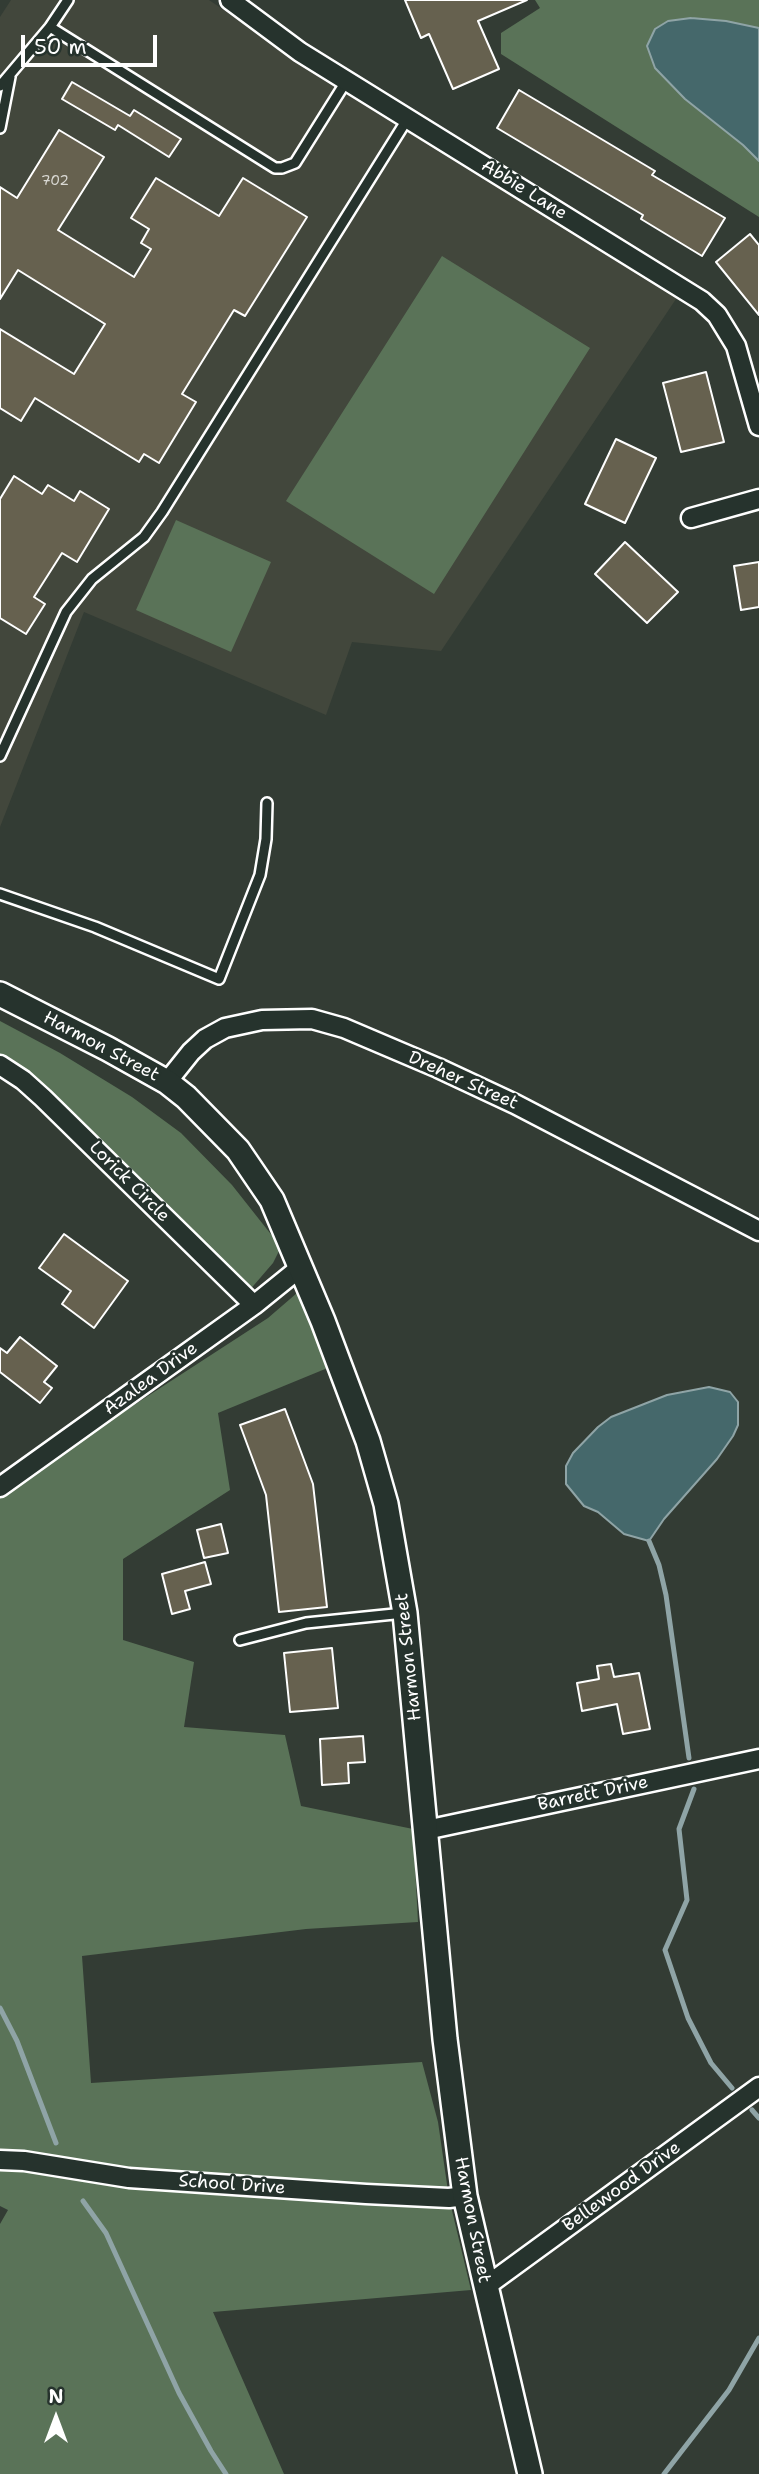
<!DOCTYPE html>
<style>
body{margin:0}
#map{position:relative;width:759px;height:2474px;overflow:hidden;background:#333c34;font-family:"Shantell Sans",sans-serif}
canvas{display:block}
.north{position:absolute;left:21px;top:2383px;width:70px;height:70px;-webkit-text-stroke:5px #26332d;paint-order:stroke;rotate:0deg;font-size:19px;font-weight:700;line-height:28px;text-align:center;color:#fff}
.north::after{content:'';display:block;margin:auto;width:24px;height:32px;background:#fff;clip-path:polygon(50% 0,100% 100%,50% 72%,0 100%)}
.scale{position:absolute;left:21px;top:35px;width:136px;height:32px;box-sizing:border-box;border:4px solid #fff;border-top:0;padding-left:9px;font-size:21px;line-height:24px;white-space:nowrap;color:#fff;-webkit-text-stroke:5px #26332d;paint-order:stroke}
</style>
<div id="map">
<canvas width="759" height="2474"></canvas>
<div class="north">N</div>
<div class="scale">50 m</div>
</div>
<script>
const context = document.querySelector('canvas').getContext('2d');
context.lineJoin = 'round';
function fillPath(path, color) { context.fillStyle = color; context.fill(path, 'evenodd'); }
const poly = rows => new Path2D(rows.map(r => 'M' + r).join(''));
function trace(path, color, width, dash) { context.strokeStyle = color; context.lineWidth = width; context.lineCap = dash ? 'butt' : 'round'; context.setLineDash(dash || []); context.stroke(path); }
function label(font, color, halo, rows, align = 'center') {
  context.font = font + ' "Shantell Sans",sans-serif'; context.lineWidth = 5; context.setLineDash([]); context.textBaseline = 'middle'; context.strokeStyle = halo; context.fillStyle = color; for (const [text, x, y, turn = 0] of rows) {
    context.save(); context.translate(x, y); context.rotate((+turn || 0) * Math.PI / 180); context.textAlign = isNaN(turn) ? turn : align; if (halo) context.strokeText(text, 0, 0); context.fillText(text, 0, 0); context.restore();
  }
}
fillPath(poly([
 [11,0,209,0,356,100,678,296,441,651,352,642,326,715,84,612,0,827,0,17]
]), '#42473c');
fillPath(poly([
 [535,0,759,0,759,217,501,54,501,33,540,8],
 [442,256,590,348,434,594,286,501],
 [176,520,271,562,231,652,136,610],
 [0,1021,60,1053,132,1097,181,1133,232,1185,281,1247,273,1263,248,1292,0,1056],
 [297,1293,316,1323,330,1367,218,1413,230,1490,123,1559,123,1640,194,1662,184,1727,285,1735,301,1806,413,1829,418,1922,306,1929,82,1956,91,2083,422,2062,438,2122,449,2198,471,2290,213,2312,284,2474,0,2474,0,2224,8,2210,0,2206,0,1492,268,1318]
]), '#5a7358');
const water = poly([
 [691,18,726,21,759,28,759,161,743,145,685,99,655,68,647,46,655,29,668,21,691,18],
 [709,1387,730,1392,738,1402,738,1425,733,1436,717,1459,664,1519,649,1541,624,1534,598,1512,584,1506,566,1484,566,1466,573,1453,598,1427,611,1417,667,1395,709,1387]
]);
fillPath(water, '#45686b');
trace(water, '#8fa4a6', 2);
trace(poly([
 [649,1541,659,1565,666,1595,689,1758],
 [694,1789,679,1829,687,1900,665,1950,688,2018,711,2063,732,2088],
 [0,2008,17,2041,56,2143],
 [752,2110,759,2118],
 [83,2201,106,2233,179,2393,211,2451,226,2474],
 [664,2474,729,2390,759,2338]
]), '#8fa4a6', 5);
const building = poly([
 [405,0,527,0,478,21,499,69,453,89,429,34,421,38,405,0],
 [72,82,130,116,134,110,181,139,169,157,118,125,115,130,62,99,72,82],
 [519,90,655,171,652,175,725,218,702,256,641,219,643,215,497,128,519,90],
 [59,130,104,157,58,230,134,277,151,249,141,243,149,229,131,218,156,178,219,216,243,178,307,217,245,316,234,310,182,394,196,402,159,463,144,454,139,462,35,398,21,421,0,408,0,329,74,374,105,324,18,270,0,299,0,187,17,198,59,130],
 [750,234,759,245,759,315,716,262,750,234],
 [706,372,724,442,681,452,663,383,706,372],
 [616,439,656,458,625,523,585,504,616,439],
 [14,476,42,494,48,485,74,501,80,491,109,509,77,562,62,553,34,597,45,604,26,634,0,618,0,499,14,476],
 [625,542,678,592,647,623,595,574,625,542],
 [759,562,759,607,741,610,734,566,759,562],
 [64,1234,128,1281,94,1328,62,1304,71,1291,39,1268,64,1234],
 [20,1337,57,1366,44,1382,52,1388,40,1403,0,1372,0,1348,7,1353,20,1337],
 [285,1409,313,1484,327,1607,279,1612,266,1495,240,1425,285,1409],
 [221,1524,228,1553,204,1558,197,1530,221,1524],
 [205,1562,211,1584,185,1591,190,1609,172,1614,162,1574,205,1562],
 [332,1648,338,1708,290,1712,284,1653,332,1648],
 [611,1664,614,1677,639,1673,650,1729,623,1734,617,1704,582,1711,577,1683,599,1679,597,1666,611,1664],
 [363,1736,365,1762,348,1763,349,1783,322,1785,320,1739,363,1736]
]);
fillPath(building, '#66614f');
trace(building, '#fff', 2);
const service = poly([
 [50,27,275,168,282,168,295,163,347,80],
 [0,86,50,27,68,0],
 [0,128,10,77],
 [0,756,66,612,92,579,144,537,162,512,408,118],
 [0,894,95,927,219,979,260,875,266,839,267,803],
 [240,1640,306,1623,404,1613]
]);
const minor = poly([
 [230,0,300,52,702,301,717,315,736,346,759,426],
 [691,518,759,499],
 [0,1065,23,1080,43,1098,254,1305],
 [167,1082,191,1052,205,1039,225,1028,262,1020,312,1019,344,1028,438,1068,515,1104,759,1231],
 [0,1487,254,1305,301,1267],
 [426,1830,759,1759],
 [0,2160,24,2161,129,2178,366,2194,449,2198,465,2196],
 [485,2287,759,2087]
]);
const tertiary = poly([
 [0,994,108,1049,167,1082,186,1097,238,1150,272,1200,323,1321,368,1441,386,1504,405,1613,445,2039,465,2196,530,2474]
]);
trace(service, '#fff', 14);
trace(minor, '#fff', 23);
trace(tertiary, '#fff', 28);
trace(service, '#26332d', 9);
trace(minor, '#26332d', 18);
trace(tertiary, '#26332d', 23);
label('14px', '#d9d8d3', null, [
 ["702",55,181]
]);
label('18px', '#fff', '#26332d', [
 ["Abbie Lane",524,190,32],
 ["Harmon Street",101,1047,28],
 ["Dreher Street",463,1081,24],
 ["Lorick Circle",129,1182,45],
 ["Azalea Drive",151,1379,-36],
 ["Harmon Street",409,1657,-96],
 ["Barrett Drive",593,1794,-12],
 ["School Drive",232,2185,4],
 ["Bellewood Drive",622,2187,-36],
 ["Harmon Street",472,2220,79]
]);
</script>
